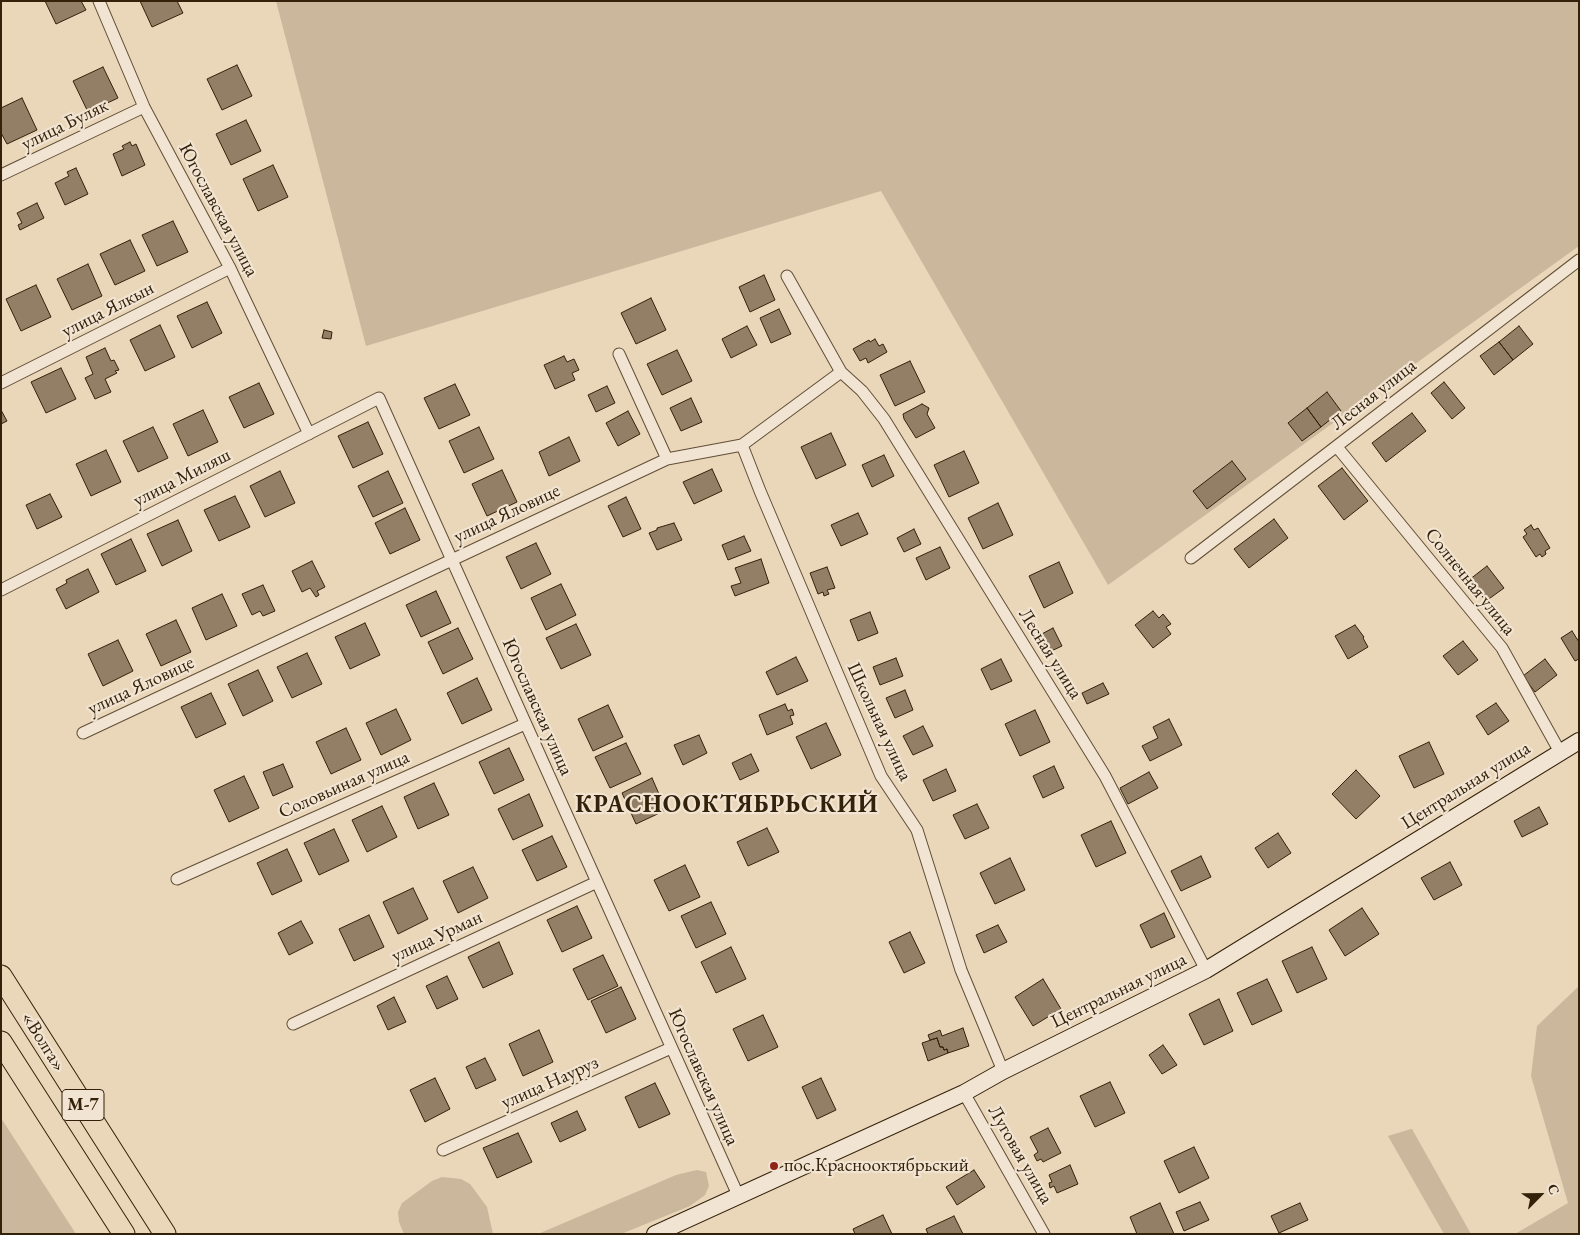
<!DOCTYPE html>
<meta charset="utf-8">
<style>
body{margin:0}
#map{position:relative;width:1580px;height:1235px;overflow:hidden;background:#ead6b9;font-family:"EB Garamond",serif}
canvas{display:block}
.frame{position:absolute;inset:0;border:2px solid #332109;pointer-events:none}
.north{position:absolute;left:1515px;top:1170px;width:50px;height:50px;-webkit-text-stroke:4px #f1e4d2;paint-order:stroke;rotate:67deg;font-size:14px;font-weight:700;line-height:20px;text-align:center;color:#332109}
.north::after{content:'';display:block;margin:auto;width:18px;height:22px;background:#332109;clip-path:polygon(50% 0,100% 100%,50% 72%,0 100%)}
</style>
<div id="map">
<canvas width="1580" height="1235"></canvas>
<div class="frame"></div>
<div class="north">С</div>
</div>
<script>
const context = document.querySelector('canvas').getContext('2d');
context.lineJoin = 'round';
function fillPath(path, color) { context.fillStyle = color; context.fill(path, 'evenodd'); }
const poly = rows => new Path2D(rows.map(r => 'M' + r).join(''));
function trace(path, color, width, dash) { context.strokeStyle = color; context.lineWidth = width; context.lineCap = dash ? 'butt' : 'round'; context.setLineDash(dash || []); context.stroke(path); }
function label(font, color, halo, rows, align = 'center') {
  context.font = font + ' "EB Garamond",serif'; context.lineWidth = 4.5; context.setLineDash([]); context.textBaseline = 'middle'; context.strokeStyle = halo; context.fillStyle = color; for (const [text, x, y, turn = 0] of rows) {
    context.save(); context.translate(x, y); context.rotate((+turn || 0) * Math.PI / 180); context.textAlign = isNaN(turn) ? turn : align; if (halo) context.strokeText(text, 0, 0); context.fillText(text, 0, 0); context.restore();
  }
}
fillPath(poly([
 [276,1,1579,1,1579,246,1108,585,881,191,366,346],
 [1579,986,1579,1234,1515,1234,1568,1203,1531,1076,1537,1026],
 [1,1118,76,1234,1,1234],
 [1411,1129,1412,1129,1471,1234,1444,1234,1388,1136],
 [697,1170,706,1172,709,1186,705,1195,690,1206,621,1234,538,1234,676,1175],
 [442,1177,461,1179,470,1184,487,1207,493,1234,404,1234,399,1222,398,1212,402,1203,432,1181]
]), '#cbb79b');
const building = poly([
 [45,1,81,1,86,10,56,24,45,1],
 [140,1,177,1,183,13,152,27,140,1],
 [237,65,252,96,222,110,207,79,237,65],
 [103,67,118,98,88,112,73,81,103,67],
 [22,98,37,130,7,144,1,133,1,108,22,98],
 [246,120,261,151,231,165,216,134,246,120],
 [130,142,132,146,136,144,145,165,122,176,113,154,124,149,122,146,130,142],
 [273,165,288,197,258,211,243,179,273,165],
 [76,168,88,194,65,205,55,183,69,176,67,172,76,168],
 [37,203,44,218,20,230,18,225,22,223,17,213,37,203],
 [173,221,188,252,157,266,142,235,173,221],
 [130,240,145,271,115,285,100,254,130,240],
 [88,264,102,296,72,310,57,279,88,264],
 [764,275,775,300,750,312,739,287,764,275],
 [36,285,51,317,21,331,6,299,36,285],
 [651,298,666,330,636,344,621,313,651,298],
 [207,302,222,333,192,348,177,316,207,302],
 [779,309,791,334,771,343,760,318,779,309],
 [160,325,175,357,145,371,130,340,160,325],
 [747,326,757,345,731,358,722,339,747,326],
 [1519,326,1533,344,1513,360,1499,342,1519,326],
 [324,330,332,332,331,339,322,338,324,330],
 [875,339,879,346,883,344,887,352,868,363,866,358,860,361,853,349,869,340,870,342,875,339],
 [1499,342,1513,360,1494,375,1480,356,1499,342],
 [105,348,111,361,114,360,119,370,115,371,117,373,105,379,111,392,95,399,85,378,93,374,86,357,105,348],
 [677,350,692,381,662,395,647,364,677,350],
 [564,356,567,362,574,359,579,370,572,373,575,380,555,389,544,365,564,356],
 [910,361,925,392,895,406,880,375,910,361],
 [61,368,76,399,46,413,31,382,61,368],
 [1444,382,1465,408,1452,419,1431,393,1444,382],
 [259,383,274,414,244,428,229,397,259,383],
 [455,384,470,415,439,429,424,398,455,384],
 [607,386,615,403,596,412,588,395,607,386],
 [1327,392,1341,411,1321,427,1307,408,1327,392],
 [691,398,702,422,681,431,670,408,691,398],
 [922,404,929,408,927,414,935,428,916,438,904,419,903,414,922,404],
 [1307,408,1321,427,1302,441,1288,423,1307,408],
 [1,410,7,421,1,424,1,410],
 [203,410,218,442,188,456,173,424,203,410],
 [628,411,640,434,618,446,606,423,628,411],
 [1412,413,1426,431,1386,462,1372,443,1412,413],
 [368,422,383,454,353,468,338,436,368,422],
 [153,427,168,458,138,472,123,441,153,427],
 [479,427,494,459,464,473,449,441,479,427],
 [831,433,846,465,816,479,801,447,831,433],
 [569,437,580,461,549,476,539,452,569,437],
 [106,450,121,482,91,496,76,464,106,450],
 [964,451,979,483,949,497,934,465,964,451],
 [884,455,894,476,872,487,862,465,884,455],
 [1232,461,1246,479,1207,509,1193,491,1232,461],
 [1342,468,1368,501,1344,520,1318,486,1342,468],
 [712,469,722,491,694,504,683,482,712,469],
 [502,470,517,502,487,516,472,484,502,470],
 [280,471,295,503,265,517,250,486,280,471],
 [388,471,403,503,373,517,358,486,388,471],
 [50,494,62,517,37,529,26,505,50,494],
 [235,496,250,527,219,541,204,510,235,496],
 [626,497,641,529,623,537,608,506,626,497],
 [998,503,1013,535,983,549,968,518,998,503],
 [405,508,420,540,390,554,375,523,405,508],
 [858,513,868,534,841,546,831,525,858,513],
 [1274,519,1288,538,1249,568,1234,549,1274,519],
 [178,520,192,551,162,566,147,534,178,520],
 [674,523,682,540,657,550,649,533,657,530,657,528,674,523],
 [1531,525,1534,530,1538,528,1550,548,1545,551,1546,554,1542,557,1540,554,1536,557,1523,537,1527,534,1524,530,1531,525],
 [914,529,921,544,904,552,897,538,914,529],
 [744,536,751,551,728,560,722,545,744,536],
 [131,539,146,571,116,585,101,554,131,539],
 [536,543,551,574,521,589,506,557,536,543],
 [940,547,950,568,926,580,916,558,940,547],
 [761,559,769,583,735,596,731,586,741,583,735,568,761,559],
 [312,561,325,587,317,591,319,595,316,597,310,588,302,592,292,571,312,561],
 [1059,562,1073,593,1044,608,1029,576,1059,562],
 [1487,566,1504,588,1486,601,1469,580,1487,566],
 [827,567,835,588,827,590,829,594,824,596,823,592,818,594,810,573,827,567],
 [88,569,99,592,66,609,56,589,67,583,66,580,88,569],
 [561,584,576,615,546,630,531,598,561,584],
 [263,585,275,611,263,616,260,611,252,615,242,594,263,585],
 [436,591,451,623,421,637,406,605,436,591],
 [222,594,237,626,206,640,192,608,222,594],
 [1153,611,1159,618,1163,614,1171,624,1166,627,1171,634,1153,648,1135,625,1153,611],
 [870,612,878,633,858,641,850,620,870,612],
 [176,620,191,652,161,666,146,634,176,620],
 [365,623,380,655,350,669,335,637,365,623],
 [576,624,591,655,561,669,546,638,576,624],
 [1355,625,1364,637,1363,638,1368,647,1348,659,1335,636,1355,625],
 [458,628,473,659,443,674,428,642,458,628],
 [1053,628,1062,646,1047,653,1038,636,1053,628],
 [1572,631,1579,642,1579,659,1575,661,1561,638,1572,631],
 [118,640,133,671,103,686,88,654,118,640],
 [1463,641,1478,660,1458,675,1443,656,1463,641],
 [307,653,322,684,292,698,277,667,307,653],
 [796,657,808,681,777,695,766,672,796,657],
 [896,658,903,676,880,685,873,667,896,658],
 [1001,659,1012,681,991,690,981,669,1001,659],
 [1545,659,1557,675,1535,692,1523,676,1545,659],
 [258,670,273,701,243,716,228,684,258,670],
 [477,678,492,710,462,724,447,693,477,678],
 [1103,683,1109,694,1087,704,1082,693,1103,683],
 [905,690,913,710,895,718,886,698,905,690],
 [211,693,226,724,196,738,181,707,211,693],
 [1496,703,1509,721,1488,735,1476,716,1496,703],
 [785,704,788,711,792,709,794,715,790,716,793,724,767,735,759,715,785,704],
 [608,705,623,737,593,751,578,719,608,705],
 [396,709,411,740,381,755,366,723,396,709],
 [1035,710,1050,742,1020,756,1005,724,1035,710],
 [1169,719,1182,745,1150,761,1142,746,1158,738,1153,727,1169,719],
 [826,723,841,755,811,769,796,737,826,723],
 [923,726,933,746,913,755,903,736,923,726],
 [346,728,361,760,331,774,316,742,346,728],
 [699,735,707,753,683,765,674,745,699,735],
 [1429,742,1444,774,1414,788,1399,756,1429,742],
 [626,743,641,774,610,788,595,757,626,743],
 [509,748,524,780,494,794,479,762,509,748],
 [751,754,759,771,740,780,732,763,751,754],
 [283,764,293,787,273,796,263,772,283,764],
 [1054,766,1064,788,1043,798,1033,776,1054,766],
 [946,769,956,791,933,801,923,780,946,769],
 [1356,770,1380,796,1356,819,1332,794,1356,770],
 [1149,772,1158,788,1128,804,1120,788,1149,772],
 [244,776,259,808,229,822,214,790,244,776],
 [652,778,666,810,636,824,622,793,652,778],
 [434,783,449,815,418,829,404,797,434,783],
 [529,794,543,826,513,840,498,809,529,794],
 [977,804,989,828,965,839,953,815,977,804],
 [382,806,397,837,367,852,352,820,382,806],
 [1539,807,1548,824,1522,837,1514,821,1539,807],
 [1111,821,1126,853,1096,867,1081,835,1111,821],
 [767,828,779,852,748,866,737,842,767,828],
 [334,829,349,861,319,875,304,843,334,829],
 [1278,833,1291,853,1268,868,1255,848,1278,833],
 [552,836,567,867,537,881,522,850,552,836],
 [287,849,302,881,272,895,257,863,287,849],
 [1201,856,1211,877,1181,891,1171,871,1201,856],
 [1010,858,1025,890,995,904,980,873,1010,858],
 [1450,862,1462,885,1434,900,1421,878,1450,862],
 [685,865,700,897,669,911,654,880,685,865],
 [473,867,488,898,458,913,443,881,473,867],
 [413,888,428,919,398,934,383,902,413,888],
 [711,902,726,934,696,948,681,916,711,902],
 [577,906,592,938,562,952,547,920,577,906],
 [1362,908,1379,934,1345,956,1329,930,1362,908],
 [1164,913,1175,937,1151,948,1140,925,1164,913],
 [369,915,384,947,354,961,339,929,369,915],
 [301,921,313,943,289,955,278,933,301,921],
 [998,925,1007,942,984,953,976,935,998,925],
 [910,932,925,963,904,973,889,942,910,932],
 [499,942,513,974,483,988,468,957,499,942],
 [731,947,746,979,716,993,701,962,731,947],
 [1312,947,1327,979,1297,993,1282,961,1312,947],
 [603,955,618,986,588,1000,573,969,603,955],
 [447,976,458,999,437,1009,426,986,447,976],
 [1043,979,1061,1009,1033,1026,1015,997,1043,979],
 [1267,979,1282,1011,1252,1025,1237,993,1267,979],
 [621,987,636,1019,606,1033,591,1001,621,987],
 [394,997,406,1022,388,1030,377,1006,394,997],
 [1219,999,1233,1031,1204,1045,1189,1014,1219,999],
 [763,1015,778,1047,748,1061,733,1029,763,1015],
 [963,1028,969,1046,948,1053,947,1049,944,1050,943,1047,940,1047,937,1038,930,1040,928,1035,940,1030,942,1036,963,1028],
 [539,1030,553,1062,523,1076,509,1044,539,1030],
 [937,1038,940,1047,943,1047,944,1050,947,1049,948,1053,928,1061,922,1043,937,1038],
 [1163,1045,1177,1065,1162,1074,1149,1055,1163,1045],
 [485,1058,496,1080,476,1089,466,1067,485,1058],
 [435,1078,450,1109,425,1122,410,1090,435,1078],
 [821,1078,836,1110,817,1119,802,1087,821,1078],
 [1110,1082,1125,1113,1095,1127,1080,1096,1110,1082],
 [655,1083,670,1114,639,1128,625,1097,655,1083],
 [577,1111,586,1130,560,1142,551,1123,577,1111],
 [1048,1128,1061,1153,1043,1162,1041,1159,1037,1161,1034,1155,1038,1152,1030,1137,1048,1128],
 [518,1133,532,1162,497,1178,483,1148,518,1133],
 [1194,1147,1209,1178,1179,1193,1164,1161,1194,1147],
 [1070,1165,1078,1184,1057,1193,1054,1186,1050,1188,1049,1183,1052,1182,1049,1175,1070,1165],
 [974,1170,985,1187,957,1205,946,1187,974,1170],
 [1200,1202,1209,1220,1184,1231,1176,1212,1200,1202],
 [1160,1203,1174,1234,1137,1234,1130,1217,1160,1203],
 [1300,1203,1308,1220,1279,1233,1271,1216,1300,1203],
 [883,1215,892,1234,855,1234,853,1229,883,1215],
 [954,1216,963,1234,928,1234,926,1229,954,1216]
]);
fillPath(building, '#927f65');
trace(building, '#332109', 1);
const street = poly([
 [99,1,144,107,230,268,309,434],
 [1,175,144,107],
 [787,276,841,372,862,391,884,419,1105,776,1206,970],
 [619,354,667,459],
 [1,383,230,268],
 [742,445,760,491,881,776,917,830,961,970,1003,1071],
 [1337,447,1502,648,1560,752],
 [1191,558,1579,260],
 [1,590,379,398,738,1195],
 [83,733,667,459,742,445,841,372],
 [177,879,525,724],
 [293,1024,597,882],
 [964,1093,1044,1234],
 [443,1150,671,1048]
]);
const secondary = poly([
 [655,1234,964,1093,1003,1071,1206,970,1579,741]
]);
const highway = poly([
 [1,976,165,1234],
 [1,1042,124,1234]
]);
trace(street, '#614e35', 13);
trace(secondary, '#332109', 18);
trace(highway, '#332109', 23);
trace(street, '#f1e4d2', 11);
trace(secondary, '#f1e4d2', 16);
trace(highway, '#ead6b9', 21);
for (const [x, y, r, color] of [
 [774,1166,5,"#8f2418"]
]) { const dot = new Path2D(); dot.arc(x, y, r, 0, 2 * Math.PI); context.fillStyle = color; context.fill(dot); trace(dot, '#f1e4d2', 2); }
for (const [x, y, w] of [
 [83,1105,42]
]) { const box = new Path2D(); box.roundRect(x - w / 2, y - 15.5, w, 31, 4); context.fillStyle = '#f1e4d2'; context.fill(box); trace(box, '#332109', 1); }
label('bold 18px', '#332109', null, [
 ["М-7",83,1105]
]);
label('19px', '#332109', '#f1e4d2', [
 ["улица Буляк",65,125,-26],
 ["Югославская улица",218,210,62],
 ["улица Ялкын",108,310,-27],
 ["Лесная улица",1374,395,-38],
 ["улица Миляш",182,478,-27],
 ["улица Яловице",507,514,-25],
 ["Солнечная улица",1470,582,51],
 ["Лесная улица",1050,654,58],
 ["улица Яловице",141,686,-25],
 ["Югославская улица",537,707,66],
 ["Школьная улица",879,722,65],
 ["Соловьиная улица",344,785,-24],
 ["Центральная улица",1466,786,-32],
 ["улица Урман",437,937,-25],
 ["Центральная улица",1119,991,-26],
 ["«Волга»",43,1042,58],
 ["Югославская улица",703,1077,66],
 ["улица Науруз",550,1083,-24],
 ["Луговая улица",1020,1155,60]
]);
label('19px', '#332109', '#f1e4d2', [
 ["пос.Краснооктябрьский",784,1166]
], 'left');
context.letterSpacing = '1px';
label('bold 24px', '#332109', '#f1e4d2', [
 ["КРАСНООКТЯБРЬСКИЙ",727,805]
]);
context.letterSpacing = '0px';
</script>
